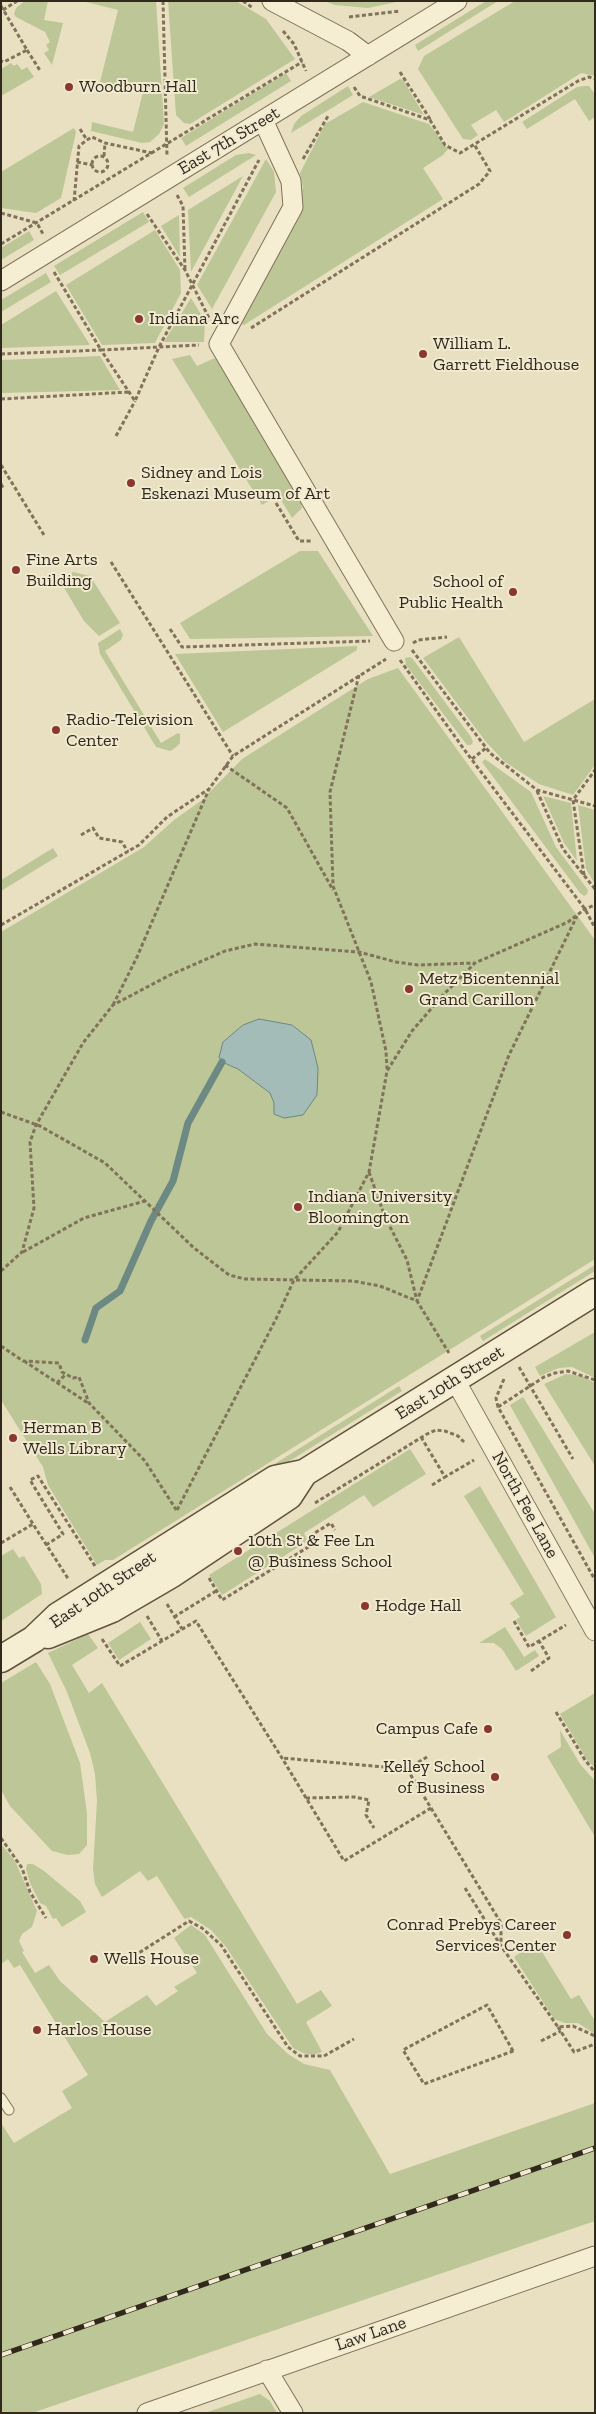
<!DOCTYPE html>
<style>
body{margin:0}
#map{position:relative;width:596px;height:2414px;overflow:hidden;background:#e9e0c1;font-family:"Zilla Slab",serif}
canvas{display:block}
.frame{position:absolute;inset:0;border:2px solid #32291d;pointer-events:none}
</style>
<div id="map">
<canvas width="596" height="2414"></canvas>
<div class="frame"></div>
</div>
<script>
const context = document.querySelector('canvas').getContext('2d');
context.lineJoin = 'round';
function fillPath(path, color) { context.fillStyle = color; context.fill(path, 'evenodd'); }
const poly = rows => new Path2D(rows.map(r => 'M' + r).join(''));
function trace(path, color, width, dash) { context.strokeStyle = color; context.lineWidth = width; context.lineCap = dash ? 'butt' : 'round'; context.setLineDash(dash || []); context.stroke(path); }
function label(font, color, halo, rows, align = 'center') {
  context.font = font + ' "Zilla Slab",serif'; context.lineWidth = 4; context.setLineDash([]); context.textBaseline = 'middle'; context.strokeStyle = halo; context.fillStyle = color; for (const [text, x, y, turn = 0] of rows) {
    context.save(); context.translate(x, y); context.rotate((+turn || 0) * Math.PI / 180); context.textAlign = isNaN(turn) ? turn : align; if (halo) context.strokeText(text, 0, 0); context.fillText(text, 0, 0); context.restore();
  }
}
fillPath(poly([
 [25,1,48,1,44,20,63,23,52,65,44,53,49,50,46,45,50,42,45,32,16,17,14,14,16,8],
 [82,1,156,1,164,124,159,134,150,142,142,143,91,131,92,122,133,132,143,92,100,82,118,10],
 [168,1,236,1,266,19,295,59,190,124,184,123,176,115],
 [324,1,401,1,368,8,335,5],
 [486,1,498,1,418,51,415,45],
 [515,1,595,1,595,76,581,73,504,122,496,110,471,125,478,135,471,140,463,139,418,69,424,56],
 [11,63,14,66,17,64,22,70,27,67,34,77,1,96,1,69],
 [286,73,291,81,186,146,181,138],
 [400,79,403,80,424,115,369,97],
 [348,86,353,95,291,133,294,124,301,116],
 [584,86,589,86,595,94,595,117,589,121,575,99,527,129,522,122,577,87],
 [363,102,429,124,448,149,443,155,423,168,443,199,244,325,241,324,237,318,303,188,300,173,325,124],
 [74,128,76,132,61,198,36,213,1,208,1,172],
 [249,153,256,155,189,197,183,188,236,155],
 [266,159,274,172,276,192,212,309,197,285],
 [243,176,191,272,188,210],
 [143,212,149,222,60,275,54,266],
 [179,215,180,257,161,226],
 [155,230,180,270,181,293,155,343,102,345,66,285],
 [29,231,34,240,1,260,1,248],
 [46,273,51,282,1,312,1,300],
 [56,291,90,345,1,348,1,325],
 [191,298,205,321,204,342,164,342],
 [190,355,197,366,215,358,300,496,302,508,292,518,278,495,262,505,172,359],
 [100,356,120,390,1,393,1,360],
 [300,551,318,551,373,636,190,639,180,623],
 [73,572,90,576,120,623,99,636,84,621,60,581],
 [120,629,123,635,121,640,105,651,161,743,178,733,180,734,180,743,174,749,170,751,156,747,100,654,98,643],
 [459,637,524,742,595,699,595,765,573,795,539,784,505,762,486,742,423,658],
 [357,646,357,650,223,732,175,654],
 [409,657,412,658,471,737,473,742,471,745,467,745,406,665,405,658],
 [398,668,595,940,595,1259,113,1560,105,1560,97,1565,48,1485,43,1467,1,1400,1,932,144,847,174,820,202,800,242,759,368,679],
 [485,759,531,792,556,847,588,890,587,894,584,896,580,893,482,762],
 [543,796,571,803,577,861,564,843],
 [578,805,595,810,595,884,586,869],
 [53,848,58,856,1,891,1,880],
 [595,1265,595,1271,483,1341,480,1336],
 [595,1332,595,1378,572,1367,559,1368,540,1376,535,1367],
 [566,1374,582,1376,595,1383,595,1466,544,1384],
 [399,1386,402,1391,177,1531,174,1527],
 [523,1397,595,1514,595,1558,510,1405],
 [410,1449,426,1474,373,1507,364,1495,304,1533,308,1541,222,1595,209,1575],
 [480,1486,556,1617,526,1636,516,1620,520,1617,510,1603,524,1594,464,1496],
 [13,1549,19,1558,24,1556,41,1584,42,1594,1,1621,1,1556],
 [140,1622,151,1639,119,1660,108,1643],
 [505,1627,524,1657,535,1650,539,1656,516,1671,502,1649,494,1643,479,1643],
 [88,1634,98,1648,72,1665,89,1693,102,1683,297,2004,321,1990,332,2006,306,2022,322,2052,313,2055,303,2053,293,2048,226,1947,211,1930,191,1917,185,1919,183,1917,157,1876,148,1881,140,1871,102,1897,95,1884,93,1869,97,1801,95,1774,90,1753,67,1692,48,1653],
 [36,1662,50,1684,80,1763,87,1813,87,1845,79,1854,68,1855,52,1851,10,1806,1,1790,1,1683],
 [595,1693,595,1768,587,1760,560,1714],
 [560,1730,580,1764,595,1781,595,1837,547,1756,561,1747],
 [1,1844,15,1861,37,1911,32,1927,22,1934,19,1941,24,1951,22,1952,35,1973,49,1965,60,1981,105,2022,147,1995,156,2006,178,1991,174,1987,197,1973,174,1938,191,1925,205,1935,267,2034,288,2054,304,2064,330,2070,390,2174,595,2103,595,2221,32,2413,1,2413,1,2123,14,2143,72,2108,62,2091,88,2075,20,1965,14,1968,8,1959,1,1964],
 [27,1864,33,1864,44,1871,80,1901,86,1912,62,1927,56,1918,53,1919,46,1906,40,1903,30,1883,26,1869],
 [536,1942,571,1999,579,1995,595,2021,595,2034,578,2023,565,2023,554,2019,514,1957],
 [260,2394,270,2401,277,2413,205,2413]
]), '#bcc696');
const water = poly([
 [259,1019,292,1025,311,1040,318,1068,317,1095,303,1115,284,1118,274,1114,274,1103,270,1093,238,1069,222,1062,219,1057,223,1042,243,1025,259,1019]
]);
fillPath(water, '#a3bcb7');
trace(water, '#6c8984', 1);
trace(poly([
 [85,1340,96,1308,120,1291,151,1221,173,1181,188,1123,222,1062]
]), '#6c8984', 7);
const lane = poly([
 [1,2098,9,2110]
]);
const street = poly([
 [272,1,348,41,368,56],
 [263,120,291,181,293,207,219,344,394,641],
 [1,281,457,1],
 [455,1380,595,1631],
 [267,2370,293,2413],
 [147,2413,595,2256]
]);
const secondary = poly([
 [48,1635,112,1609,172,1574,289,1496,304,1473],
 [1,1659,34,1639,58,1616,275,1479,304,1473,595,1292]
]);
trace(lane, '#81725a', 11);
trace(street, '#81725a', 21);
trace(secondary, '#62533e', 29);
trace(poly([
 [163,1,167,156],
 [243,1,253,8],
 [1,6,27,50,4,62,1,61],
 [3,10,17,1],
 [349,17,400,11],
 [283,31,294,44,306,71],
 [27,50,41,72],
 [400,72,430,119],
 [354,87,360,96,430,120,445,145,460,153,578,81,589,77,595,79],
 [80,129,87,140],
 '92 164a8 8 0 1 1 16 0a8 8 0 1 1-16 0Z',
 [104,156,105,143],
 [303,159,328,116],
 [77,162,92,165],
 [177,195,183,206,185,270],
 [74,201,79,146,87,140,92,137,105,143,152,153],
 [1,213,37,223,43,234],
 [147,214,185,270,210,320],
 [1,244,302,62],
 [54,272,101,350,199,345],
 [251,328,479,184,490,171,474,144],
 [1,354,101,350,135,401,159,347,259,160],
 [1,399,129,392],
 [116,436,135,401],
 [1,465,44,535],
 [1,484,3,488],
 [276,503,299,541,312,541],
 [111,562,233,756],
 [170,629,182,647,370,641],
 [413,643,418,640,447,637],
 [412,650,490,753,537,790,595,806],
 [400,660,466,752,585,909,595,928],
 [359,675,330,792,333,886,371,982,386,1051,387,1069],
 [472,759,486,748],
 [225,765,287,808,333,890],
 [537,791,563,849,595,889],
 [81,835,93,828,99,838,122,842,128,852],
 [584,875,573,800,595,770],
 [1,925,139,845,167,817,209,789,233,756,386,659],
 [113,1005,137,957,209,789],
 [1,1112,40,1126,105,1163,194,1248,229,1275,245,1279,353,1281,380,1286,417,1301,449,1353],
 [369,1172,385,1217,407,1260,417,1301,509,1055,577,916],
 [23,1252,84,1218,145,1201],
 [1,1271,22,1252,34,1208,30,1142,36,1125,83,1043,113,1005,170,975,225,951,255,944,359,952,396,962,418,965,474,963],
 [1,1346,23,1361,59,1363,62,1372,73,1378,79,1377,89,1403,145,1461,177,1511],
 [24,1361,88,1403],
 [519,1367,573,1459],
 [504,1379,496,1398,498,1407,595,1580],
 [57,1383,66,1374],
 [498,1407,544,1377,555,1373,568,1371,595,1380],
 [421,1437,445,1477,474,1460],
 [432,1485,445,1477],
 [10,1487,33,1524],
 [315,1503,427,1434,436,1430,445,1431,458,1436,464,1442],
 [177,1510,276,1319,294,1280,338,1232,369,1172,387,1071,412,1031,443,995,475,963,568,922,585,909,595,905],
 [1,1543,33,1524,69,1580],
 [46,1545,63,1534,30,1480,38,1476,95,1566],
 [209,1578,222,1600,318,1541,313,1534,331,1523,335,1530],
 [167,1604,182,1629],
 [147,1616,162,1641,196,1621,282,1758,344,1861,431,1808,407,1769,282,1758],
 [174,1617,216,1591],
 [514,1621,529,1647,566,1625],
 [102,1639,120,1666,162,1641],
 [531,1671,549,1658,539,1641],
 [556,1712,585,1760,595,1772],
 [407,1769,427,1757],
 [306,1798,354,1797,369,1800,366,1815,374,1828],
 [431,1808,501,1923,501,1945],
 [1,1838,22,1868,30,1892,46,1918],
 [465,1888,501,1946,558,2027,573,2026,595,2036],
 [134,1956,189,1921,202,1928,221,1945,288,2047,300,2056,324,2056,354,2039],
 [558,2027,574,2052,595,2044],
 [541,2041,561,2031],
 [513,2051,487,2005,403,2050,424,2084,513,2051,515,2050]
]), '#81725a', 3, [4, 2.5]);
trace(lane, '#f5eed3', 9);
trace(street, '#f5eed3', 19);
trace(secondary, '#f5eed3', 26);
const rail = poly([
 [1,2355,595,2148]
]);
trace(rail, '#32291d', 5.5);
trace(rail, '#f1ead0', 4, [11]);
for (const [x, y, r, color] of [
 [69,87,5,"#8a3730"],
 [139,319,5,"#8a3730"],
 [423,354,5,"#8a3730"],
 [131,483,5,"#8a3730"],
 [16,570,5,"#8a3730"],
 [513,592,5,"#8a3730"],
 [56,730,5,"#8a3730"],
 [409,989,5,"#8a3730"],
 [298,1207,5,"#8a3730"],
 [13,1438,5,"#8a3730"],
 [238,1551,5,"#8a3730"],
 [365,1606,5,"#8a3730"],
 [488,1729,5,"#8a3730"],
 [495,1777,5,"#8a3730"],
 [567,1935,5,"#8a3730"],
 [94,1959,5,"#8a3730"],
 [37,2030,5,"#8a3730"]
]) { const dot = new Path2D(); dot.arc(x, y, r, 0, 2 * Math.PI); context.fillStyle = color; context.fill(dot); trace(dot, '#f1ead0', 2); }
label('18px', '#32291d', '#f1ead0', [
 ["Woodburn Hall",79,87],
 ["Indiana Arc",149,319],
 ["William L.",433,344],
 ["Garrett Fieldhouse",433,365],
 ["Sidney and Lois",141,473],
 ["Eskenazi Museum of Art",141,494],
 ["Fine Arts",26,560],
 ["Building",26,581],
 ["School of",503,582,"right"],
 ["Public Health",503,603,"right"],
 ["Radio-Television",66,720],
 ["Center",66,741],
 ["Metz Bicentennial",419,979],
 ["Grand Carillon",419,1000],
 ["Indiana University",308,1197],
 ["Bloomington",308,1218],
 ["Herman B",23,1428],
 ["Wells Library",23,1449],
 ["10th St & Fee Ln",248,1541],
 ["@ Business School",248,1562],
 ["Hodge Hall",375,1606],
 ["Campus Cafe",478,1729,"right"],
 ["Kelley School",485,1767,"right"],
 ["of Business",485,1788,"right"],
 ["Conrad Prebys Career",557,1925,"right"],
 ["Services Center",557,1946,"right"],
 ["Wells House",104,1959],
 ["Harlos House",47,2030]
], 'left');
label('18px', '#32291d', '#f1ead0', [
 ["East 7th Street",229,141,-31],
 ["East 10th Street",450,1383,-32],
 ["North Fee Lane",525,1505,61],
 ["East 10th Street",103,1590,-34],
 ["Law Lane",371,2334,-19]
]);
</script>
